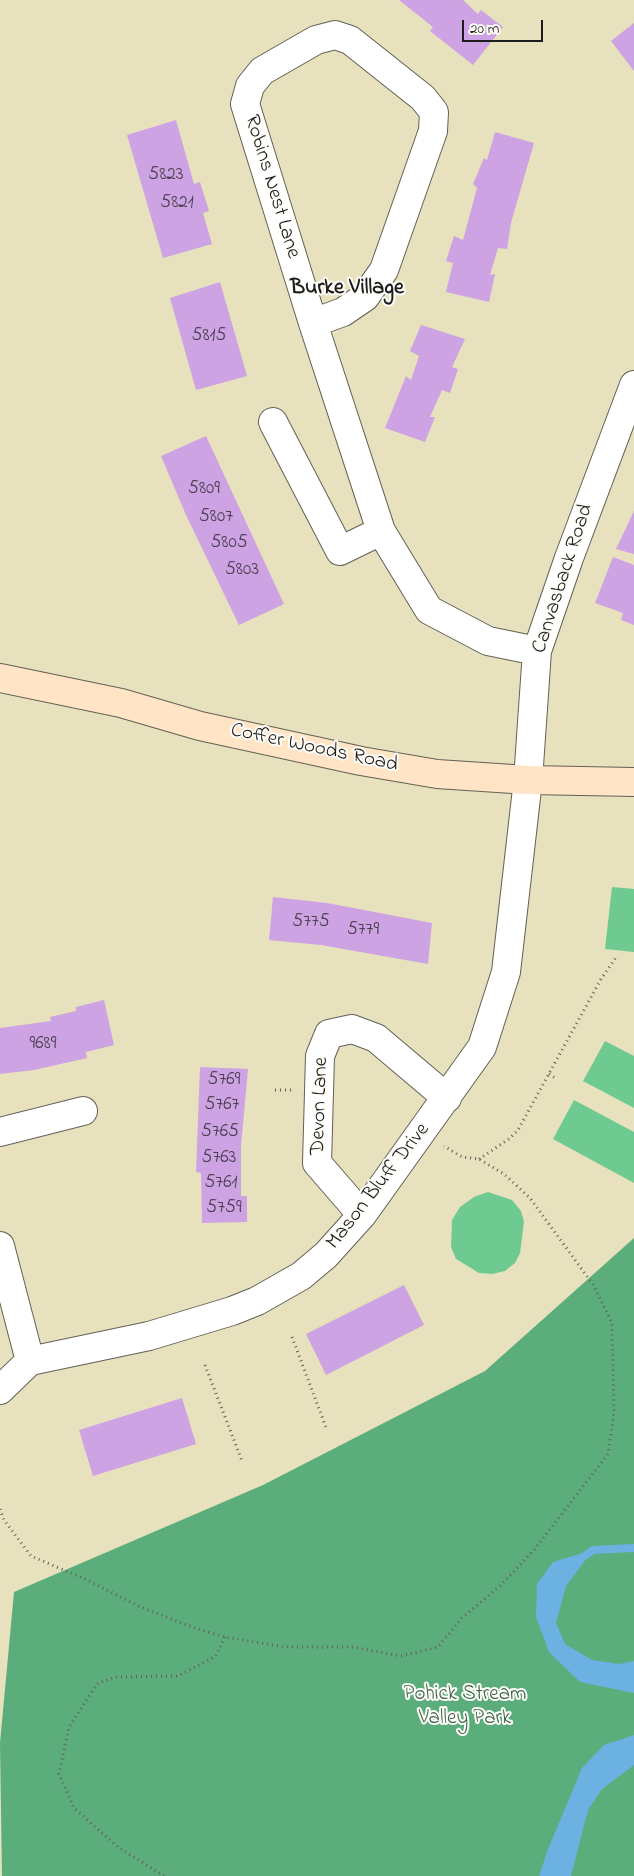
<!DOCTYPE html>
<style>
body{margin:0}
#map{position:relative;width:634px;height:1876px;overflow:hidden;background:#e7e1be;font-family:"Indie Flower",sans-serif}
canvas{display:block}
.scale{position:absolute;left:462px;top:20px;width:81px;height:22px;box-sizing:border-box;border:2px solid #1c1c1c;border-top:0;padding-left:6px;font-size:15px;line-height:18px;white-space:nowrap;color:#1c1c1c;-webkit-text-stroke:4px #fdfcf7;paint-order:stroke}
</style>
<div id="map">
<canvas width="634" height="1876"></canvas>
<div class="scale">20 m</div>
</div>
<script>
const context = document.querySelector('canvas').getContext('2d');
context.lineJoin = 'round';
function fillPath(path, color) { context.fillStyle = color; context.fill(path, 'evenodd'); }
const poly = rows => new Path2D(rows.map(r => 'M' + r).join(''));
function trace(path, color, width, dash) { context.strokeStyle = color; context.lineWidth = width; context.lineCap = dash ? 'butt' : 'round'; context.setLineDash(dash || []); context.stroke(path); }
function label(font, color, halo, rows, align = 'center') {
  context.font = font + ' "Indie Flower",sans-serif'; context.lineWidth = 4; context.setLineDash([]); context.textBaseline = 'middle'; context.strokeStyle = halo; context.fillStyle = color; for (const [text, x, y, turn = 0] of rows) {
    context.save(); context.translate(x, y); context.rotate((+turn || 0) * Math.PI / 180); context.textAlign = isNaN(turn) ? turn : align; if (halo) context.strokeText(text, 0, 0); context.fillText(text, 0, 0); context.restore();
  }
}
fillPath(poly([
 [612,887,634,889,634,952,605,949],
 [605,1041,634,1056,634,1108,583,1081],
 [574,1100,634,1132,634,1183,553,1139],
 [488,1192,512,1200,521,1211,524,1222,520,1253,515,1263,505,1271,492,1274,479,1273,456,1259,451,1247,452,1220,460,1207,474,1197]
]), '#6fca91');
fillPath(poly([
 [634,1238,634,1876,2,1876,0,1743,14,1592,263,1485,485,1371]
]), '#5bae7b');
fillPath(poly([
 [593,1550,566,1586,556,1623,565,1644,592,1660,619,1664,634,1661,634,1693,580,1682,549,1652,536,1617,537,1584,553,1562],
 [634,1735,634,1765,602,1789,588,1810,571,1876,539,1876,548,1849,582,1768,604,1745]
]), '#6bb1e2');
trace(poly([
 [586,1555,593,1550,634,1548]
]), '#6bb1e2', 8);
fillPath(poly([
 [399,0,463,0,478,14,481,10,503,27,473,65,430,31,433,27],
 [634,23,634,71,611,41],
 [176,120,194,184,200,182,209,211,203,213,212,244,163,258,127,135],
 [495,132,534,143,511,223,507,249,498,248,490,275,495,274,489,302,446,292,453,263,446,261,454,236,463,240,477,188,473,184,484,158,487,160],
 [220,282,247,376,196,390,170,298],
 [421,325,465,339,452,367,458,369,450,393,442,390,430,417,435,417,425,442,385,428,406,376,411,380,419,356,410,351],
 [206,436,284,604,239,625,186,515,161,456],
 [634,511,634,554,616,549],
 [613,557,634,565,634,625,621,620,623,613,595,603],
 [273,897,327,903,432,923,428,964,321,945,269,940],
 [104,1000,114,1045,86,1052,87,1058,34,1070,0,1074,0,1028,51,1021,50,1017,76,1011,76,1007],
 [200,1067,248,1069,241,1146,241,1196,247,1196,247,1222,202,1223,201,1173,196,1172],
 [404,1285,424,1325,326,1375,306,1334],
 [182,1398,196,1444,93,1476,79,1430]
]), '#cda3e3');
const street = poly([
 [313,323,343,312,365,297,384,270,433,131,434,112,423,98,350,40,335,35,316,40,262,71,250,86,245,104,313,323,381,531,429,610,488,641,537,651],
 [273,422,340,551,381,531],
 [0,1132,83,1111],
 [362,1215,317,1163,320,1056,329,1034,352,1029,376,1038,447,1098],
 [0,1246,30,1361],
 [0,1390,30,1361,149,1336,232,1311,257,1301,301,1276,326,1255,362,1215,482,1047,506,972,528,780,537,651,569,558,634,385]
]);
const secondary = poly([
 [0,678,121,703,200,726,361,761,437,774,528,780,634,782]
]);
trace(street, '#636155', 30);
trace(secondary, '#636155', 30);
trace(poly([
 [549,1074,557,1079],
 [275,1090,292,1090],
 [479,1159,509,1139,518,1130,601,979,617,956],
 [292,1337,327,1430],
 [205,1365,242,1461],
 [0,1509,4,1520,31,1556,87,1580,138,1606,192,1627,225,1637,284,1647,353,1647,401,1656,438,1647,462,1618,500,1586,534,1550,608,1454,614,1412,612,1323,594,1286,530,1198,504,1174,479,1159,462,1157,444,1146],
 [164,1876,118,1847,74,1808,59,1774,69,1727,97,1684,115,1677,178,1676,216,1656,225,1637]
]), '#636155', 3, [1, 4]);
trace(street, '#fff', 28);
trace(secondary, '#ffe4c6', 28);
label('19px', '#483e4e', null, [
 ["5823",166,176],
 ["5821",177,204],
 ["5815",209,337],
 ["5809",204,490],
 ["5807",216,518],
 ["5805",229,544],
 ["5803",242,571],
 ["5775",311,923],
 ["5779",363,931],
 ["9689",43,1045],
 ["5769",224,1081],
 ["5767",222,1106],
 ["5765",220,1133],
 ["5763",219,1159],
 ["5761",221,1184],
 ["5759",224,1209]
]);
label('21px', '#1c1c1c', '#fdfcf7', [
 ["Robins Nest Lane",271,187,73],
 ["Canvasback Road",564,579,-72],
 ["Coffer Woods Road",314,749,12],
 ["Devon Lane",321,1106,-88],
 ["Mason Bluff Drive",379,1187,-52]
]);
label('21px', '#3d624b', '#fdfcf7', [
 ["Pohick Stream",465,1696],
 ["Valley Park",465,1720]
]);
label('bold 22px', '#1c1c1c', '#fdfcf7', [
 ["Burke Village",347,289]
]);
</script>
